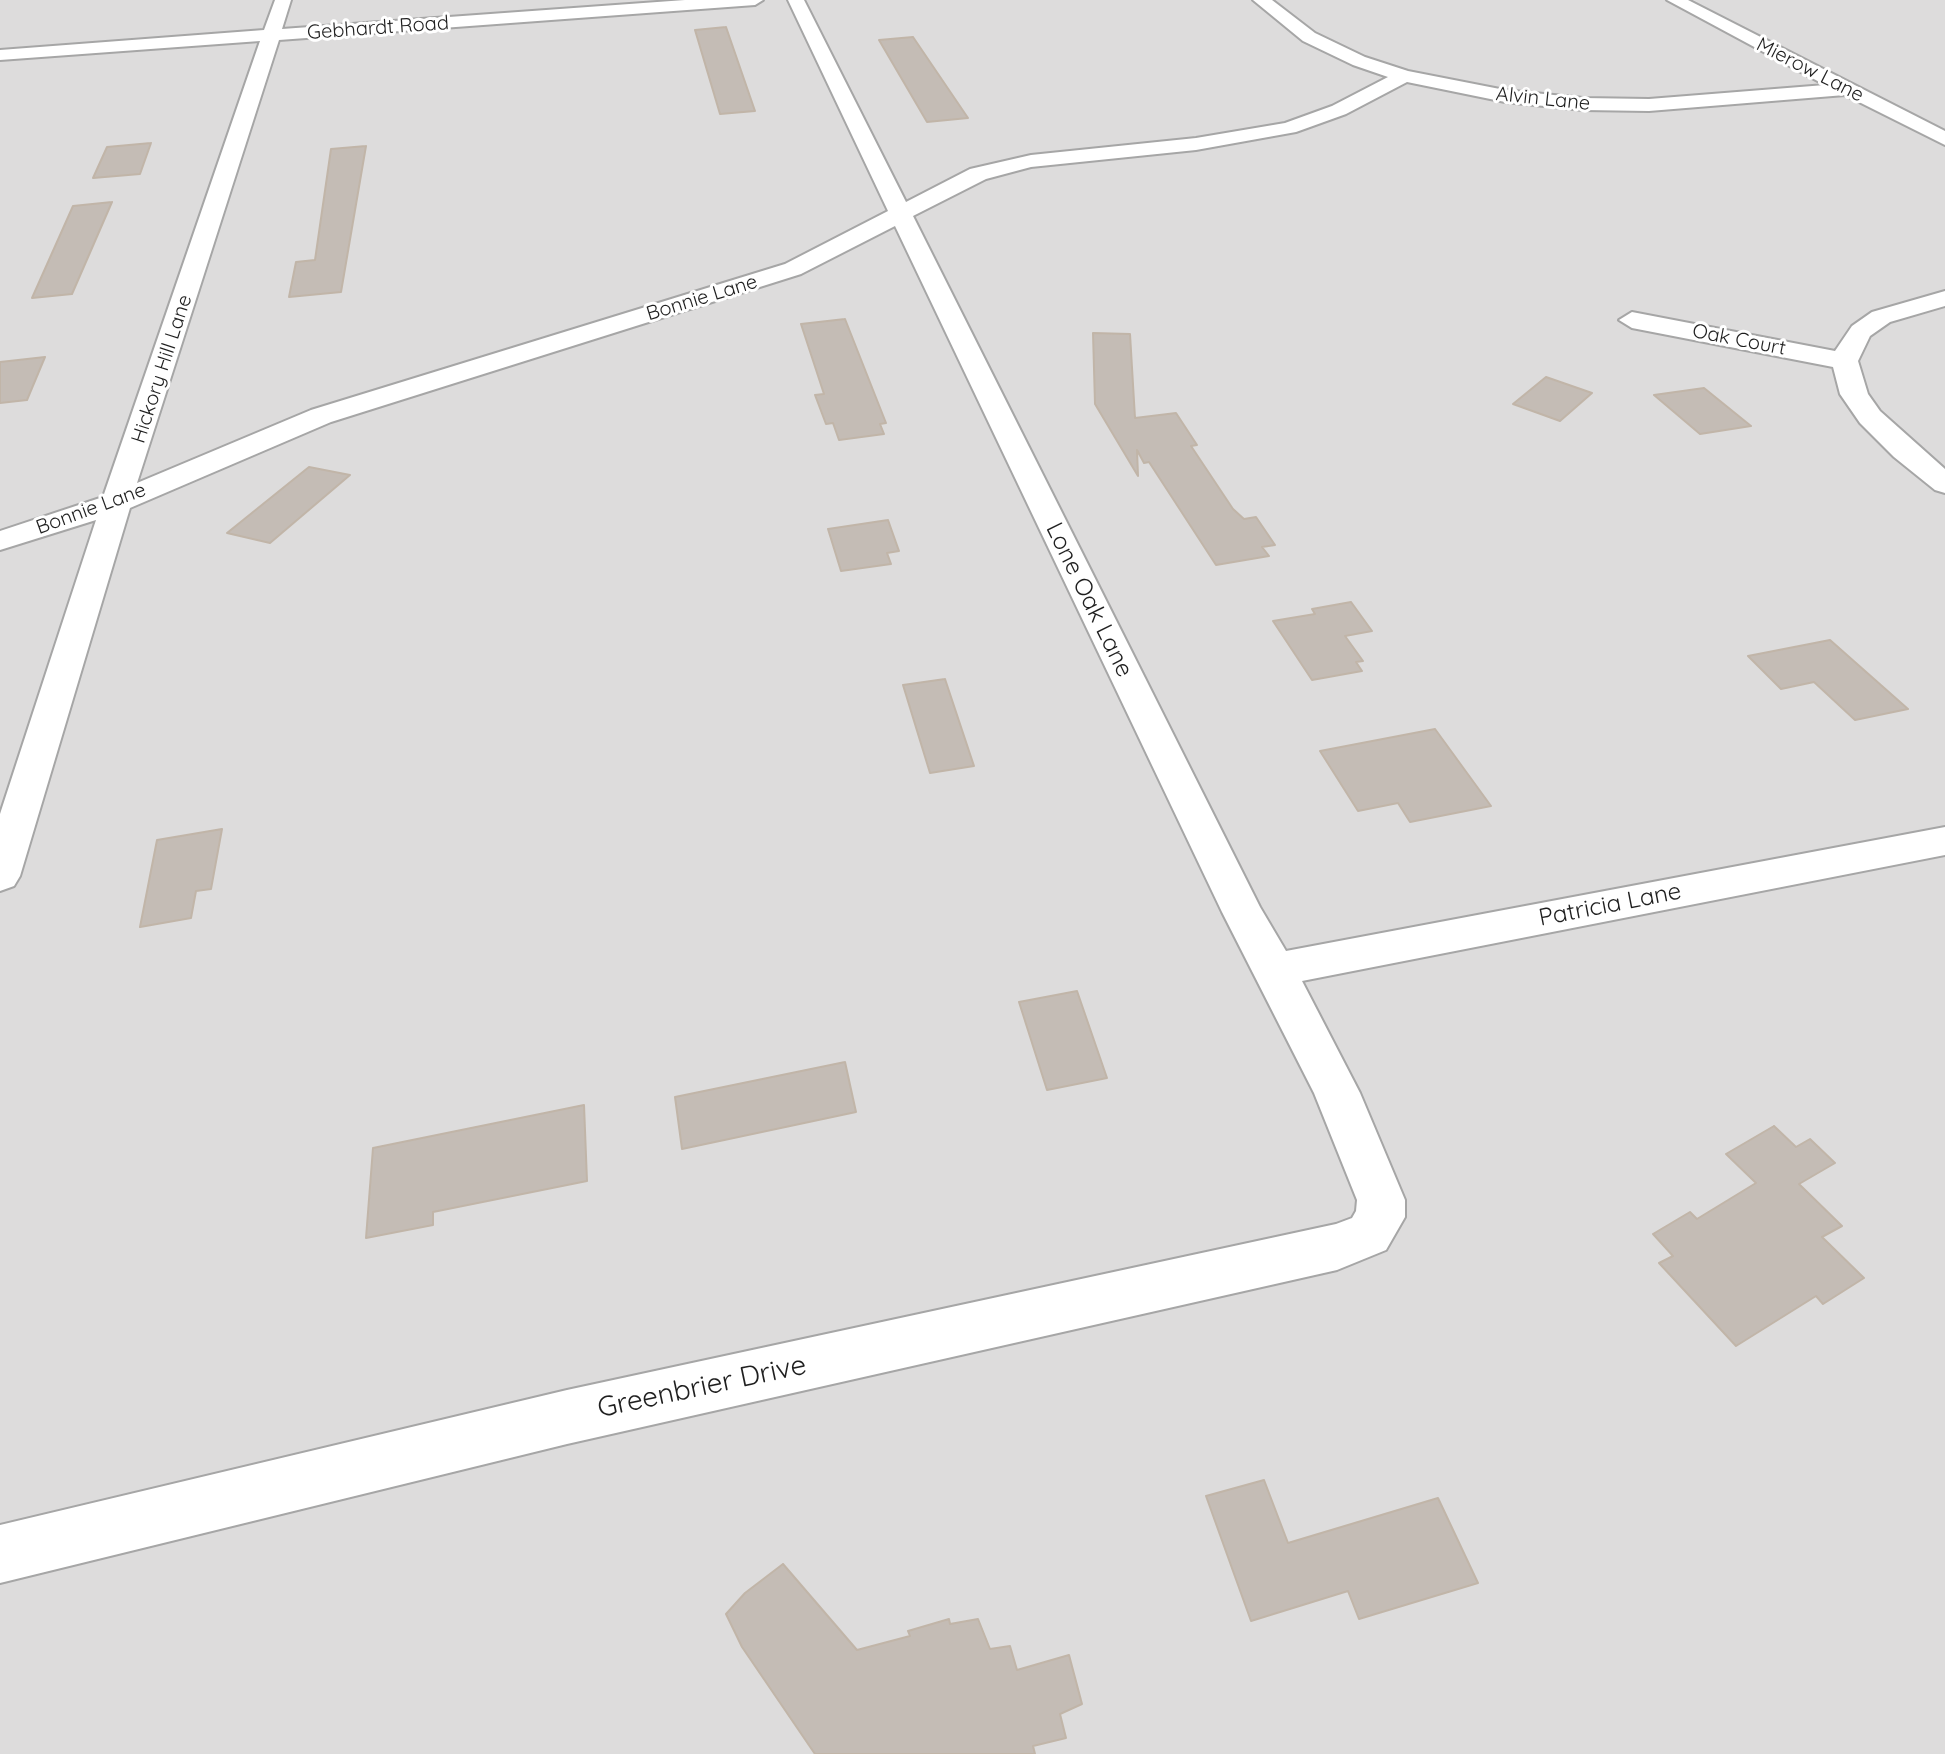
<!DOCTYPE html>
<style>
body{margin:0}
canvas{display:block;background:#f0ede5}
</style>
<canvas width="1945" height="1754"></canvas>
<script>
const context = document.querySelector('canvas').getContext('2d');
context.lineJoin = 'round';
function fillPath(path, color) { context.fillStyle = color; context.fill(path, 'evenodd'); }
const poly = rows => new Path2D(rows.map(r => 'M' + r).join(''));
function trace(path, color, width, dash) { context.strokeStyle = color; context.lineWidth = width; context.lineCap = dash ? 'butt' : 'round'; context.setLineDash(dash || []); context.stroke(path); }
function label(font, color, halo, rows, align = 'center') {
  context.font = font + ' Quicksand,sans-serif'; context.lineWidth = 6; context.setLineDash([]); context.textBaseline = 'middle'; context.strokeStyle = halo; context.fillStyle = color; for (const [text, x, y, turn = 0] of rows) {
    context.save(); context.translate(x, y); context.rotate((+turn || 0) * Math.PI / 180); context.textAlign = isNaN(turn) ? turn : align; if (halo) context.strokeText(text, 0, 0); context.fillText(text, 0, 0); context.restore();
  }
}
fillPath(poly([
 [0,0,1945,0,1945,1754,0,1754]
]), '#dddcdc');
const building = poly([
 [726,27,755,111,720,114,695,30,726,27],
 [913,37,968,118,927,122,879,40,913,37],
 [151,143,140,174,93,178,107,147,151,143],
 [366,146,341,292,289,297,296,262,315,260,331,149,366,146],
 [112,202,72,294,32,298,73,206,112,202],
 [845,319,886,423,880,424,884,434,839,440,833,423,826,424,815,395,824,394,801,324,845,319],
 [1093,333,1130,334,1135,418,1176,413,1197,445,1191,446,1233,509,1244,519,1256,517,1275,545,1262,547,1269,556,1216,565,1149,462,1144,463,1137,450,1138,476,1095,404,1093,333],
 [45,357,27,400,0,403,0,362,45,357],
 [1546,377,1592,393,1560,421,1513,404,1546,377],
 [1704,388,1751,426,1700,434,1654,395,1704,388],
 [309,467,350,475,270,543,227,533,309,467],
 [888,520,899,551,887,553,891,564,841,571,828,529,888,520],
 [1351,602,1372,631,1345,636,1363,661,1356,662,1362,671,1312,680,1273,621,1315,614,1312,609,1351,602],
 [1830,640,1908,709,1855,720,1814,682,1781,689,1748,656,1830,640],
 [945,679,974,766,930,773,903,685,945,679],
 [1435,729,1491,806,1410,822,1398,803,1358,811,1320,751,1435,729],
 [222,829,211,889,196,891,191,918,140,927,157,840,222,829],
 [1077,991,1107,1078,1047,1090,1019,1002,1077,991],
 [845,1062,856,1112,682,1149,675,1097,845,1062],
 [584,1105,587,1181,433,1212,433,1225,366,1238,373,1148,584,1105],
 [1774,1126,1796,1147,1810,1139,1835,1163,1799,1184,1842,1226,1822,1237,1864,1278,1823,1304,1816,1296,1736,1346,1659,1263,1673,1256,1653,1234,1690,1212,1697,1219,1756,1183,1726,1154,1774,1126],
 [1264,1480,1288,1543,1438,1498,1478,1583,1359,1619,1348,1591,1251,1621,1206,1496,1264,1480],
 [783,1564,857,1650,910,1636,908,1631,949,1619,950,1624,978,1619,990,1649,1010,1646,1017,1670,1069,1655,1082,1704,1060,1714,1066,1738,1033,1746,1035,1754,815,1754,742,1647,726,1614,745,1593,783,1564]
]);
fillPath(building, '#c4bcb5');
trace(building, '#c1b5a8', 2);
const minor = poly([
 [275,0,291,0,282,29,685,0,763,0,755,5,279,40,137,483,311,410,785,264,888,211,788,0,804,0,906,202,970,169,1031,155,1196,138,1285,123,1332,106,1388,77,1353,65,1303,41,1253,0,1272,0,1315,33,1365,57,1408,71,1505,90,1583,98,1649,99,1825,85,1667,0,1688,0,1945,131,1945,145,1845,95,1649,111,1583,110,1505,102,1407,82,1346,114,1296,132,1196,150,1031,167,986,179,913,216,1260,907,1286,951,1945,827,1945,855,1302,981,1360,1093,1405,1200,1405,1217,1386,1250,1337,1270,567,1444,0,1583,0,1525,567,1390,1336,1224,1352,1218,1356,1211,1357,1200,1314,1093,1222,912,895,226,801,274,331,422,130,508,20,876,14,886,0,891,0,814,96,520,0,550,0,531,103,497,260,41,0,60,0,50,264,30,275,0],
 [1945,291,1945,306,1890,322,1870,336,1858,361,1868,394,1880,411,1945,469,1945,493,1935,490,1894,457,1860,423,1840,394,1833,367,1632,328,1619,320,1632,312,1835,351,1852,326,1872,312,1945,291]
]);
trace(minor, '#a6a6a6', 4);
fillPath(minor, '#fff');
label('20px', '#1f1f1f', '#fff', [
 ["Gebhardt Road",378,28,-4],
 ["Mierow Lane",1810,70,27],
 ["Alvin Lane",1543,99,6],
 ["Bonnie Lane",702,298,-17],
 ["Oak Court",1739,340,11],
 ["Hickory Hill Lane",162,369,-72],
 ["Bonnie Lane",91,509,-20]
]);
label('24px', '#1f1f1f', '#fff', [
 ["Lone Oak Lane",1089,600,64],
 ["Patricia Lane",1610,905,-11]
]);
label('28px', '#1f1f1f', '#fff', [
 ["Greenbrier Drive",702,1387,-12]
]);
</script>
